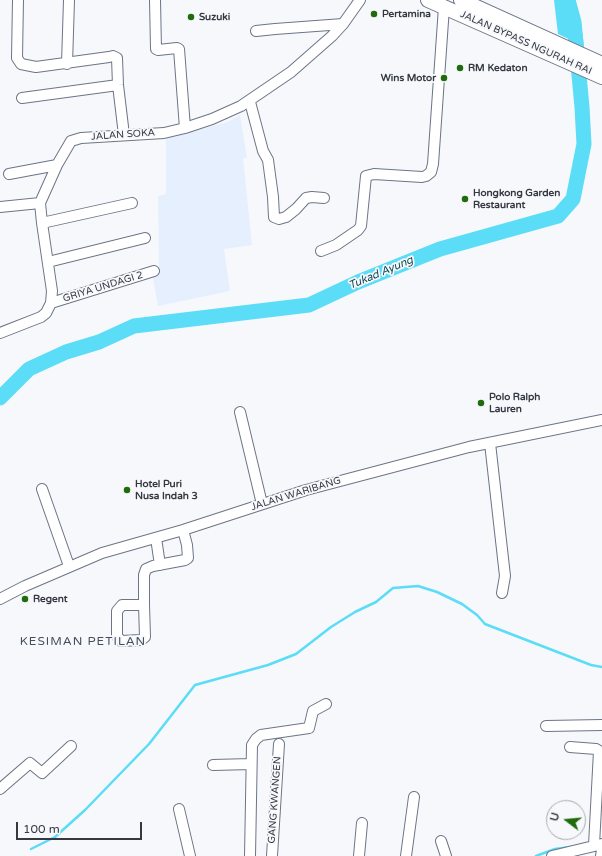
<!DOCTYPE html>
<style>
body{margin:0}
#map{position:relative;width:602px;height:856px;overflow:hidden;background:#f6f8fc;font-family:"Varela Round",sans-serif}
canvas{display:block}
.north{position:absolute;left:546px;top:800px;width:40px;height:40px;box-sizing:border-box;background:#f6f8fc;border:1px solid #a8abb1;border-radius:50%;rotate:286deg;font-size:11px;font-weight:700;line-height:16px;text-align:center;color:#343840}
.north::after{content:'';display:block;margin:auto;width:14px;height:18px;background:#206c0d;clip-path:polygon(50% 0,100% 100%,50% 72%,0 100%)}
.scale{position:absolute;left:16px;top:822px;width:126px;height:18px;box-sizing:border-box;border:2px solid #343840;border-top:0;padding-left:5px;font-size:12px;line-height:14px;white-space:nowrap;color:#343840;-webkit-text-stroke:3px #f6f8fc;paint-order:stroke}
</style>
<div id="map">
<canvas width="602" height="856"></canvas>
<div class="north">U</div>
<div class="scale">100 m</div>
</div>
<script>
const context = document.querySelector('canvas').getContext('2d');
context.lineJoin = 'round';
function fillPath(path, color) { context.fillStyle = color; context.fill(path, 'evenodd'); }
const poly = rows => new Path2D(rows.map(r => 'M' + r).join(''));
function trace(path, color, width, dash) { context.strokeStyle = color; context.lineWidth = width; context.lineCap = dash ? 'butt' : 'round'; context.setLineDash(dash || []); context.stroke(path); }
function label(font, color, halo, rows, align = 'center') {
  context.font = font + ' "Varela Round",sans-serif'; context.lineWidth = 3.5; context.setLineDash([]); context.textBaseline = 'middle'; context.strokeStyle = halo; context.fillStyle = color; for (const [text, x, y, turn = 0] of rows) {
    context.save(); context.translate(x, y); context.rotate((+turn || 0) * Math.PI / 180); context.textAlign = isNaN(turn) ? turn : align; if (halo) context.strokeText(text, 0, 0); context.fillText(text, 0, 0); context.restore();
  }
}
fillPath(poly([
 [240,115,247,158,243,158,252,245,224,249,230,291,158,306,153,278,158,273,159,266,158,196,166,194,166,138,228,122]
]), '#e6effe');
fillPath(poly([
 [554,0,575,0,581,24,584,46,558,34]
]), '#5bdcf7');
trace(poly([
 [31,849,55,837,85,810,149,744,195,685,268,665,296,654,331,627,355,612,376,602,393,588,418,586,437,592,462,604,477,615,485,624,591,665,602,667],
 [536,856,555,849,570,847]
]), '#5bdcf7', 2.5);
trace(poly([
 [0,398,29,369,66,352,99,342,134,326,309,305,358,282,440,249,558,216,573,199,584,144,582,107,574,22,568,0]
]), '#5bdcf7', 15);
const minor = poly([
 [18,0,17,58,21,64,36,67,109,57,113,56,117,58,118,85,124,135],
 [155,0,156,49,158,50,177,48,179,49,185,128],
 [256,31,275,29,343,24],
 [67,64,69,0],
 [22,98,118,85],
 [250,102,263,151,268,160,273,197,274,217,279,219,286,217,296,209,306,198,312,197,324,198],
 [9,174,57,165],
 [0,207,40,203],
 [42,223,132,203],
 [321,251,336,245,358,230,361,226,366,176,374,174,422,177,426,176,431,172,433,164,444,7],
 [48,262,145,238],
 [51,303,154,271],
 [0,333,41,317,46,313,51,303,52,291,42,223,40,203,57,165,71,141,81,138,164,133,185,128,212,119,241,106,291,72,332,36,343,24,360,0],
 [240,412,262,504],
 [490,443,505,576,502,593],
 [42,489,69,566],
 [156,538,160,565],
 [0,599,25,586,102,553,183,530,306,490,469,447,602,420],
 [144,605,122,605,117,611,117,636,121,641,141,640,145,637,144,605,144,575,146,569,153,566,185,560,188,558,187,545,183,530],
 [546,726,602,725],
 [570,747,596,749,599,751,594,845],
 [213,765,251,764],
 [0,789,30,763,42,773,71,746],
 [179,809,190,856],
 [441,841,446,856],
 [250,856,252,745,256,739,261,735,309,728,313,711,326,704],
 [272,856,279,744],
 [359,856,362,823],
 [406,856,414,797],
 [552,856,602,844],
 [601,856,602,850]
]);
const highway = poly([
 [428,0,602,77],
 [461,0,602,64]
]);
trace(minor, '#6c7586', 12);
trace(highway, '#6c7586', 16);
trace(minor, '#fff', 10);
trace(highway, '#fff', 14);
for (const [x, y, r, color] of [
 [374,14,4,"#206c0d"],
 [191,17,4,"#206c0d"],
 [460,68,4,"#206c0d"],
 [444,78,4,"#206c0d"],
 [465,199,4,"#206c0d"],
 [481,403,4,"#206c0d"],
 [127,490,4,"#206c0d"],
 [25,599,4,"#206c0d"]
]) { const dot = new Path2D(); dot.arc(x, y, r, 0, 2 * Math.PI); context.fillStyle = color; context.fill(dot); trace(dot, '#f6f8fc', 1.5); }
label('bold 10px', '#343840', '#f6f8fc', [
 ["Pertamina",382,14],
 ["Suzuki",199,17],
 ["RM Kedaton",468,68],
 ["Wins Motor",436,78,"right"],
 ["Hongkong Garden",473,193],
 ["Restaurant",473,205],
 ["Polo Ralph",489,397],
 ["Lauren",489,409],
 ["Hotel Puri",135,484],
 ["Nusa Indah 3",135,496],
 ["Regent",33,599]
], 'left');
label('10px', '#343840', '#f6f8fc', [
 ["JALAN BYPASS NGURAH RAI",526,43,24],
 ["JALAN SOKA",123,135,-4],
 ["GRIYA UNDAGI 2",103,287,-17],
 ["JALAN WARIBANG",296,494,-17],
 ["GANG KWANGEN",275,800,-86]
]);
label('italic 11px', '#114a55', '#f6f8fc', [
 ["Tukad Ayung",381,273,-23]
]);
context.letterSpacing = '1px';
label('12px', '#444d5c', '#f6f8fc', [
 ["KESIMAN PETILAN",83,642]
]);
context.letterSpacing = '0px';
</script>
